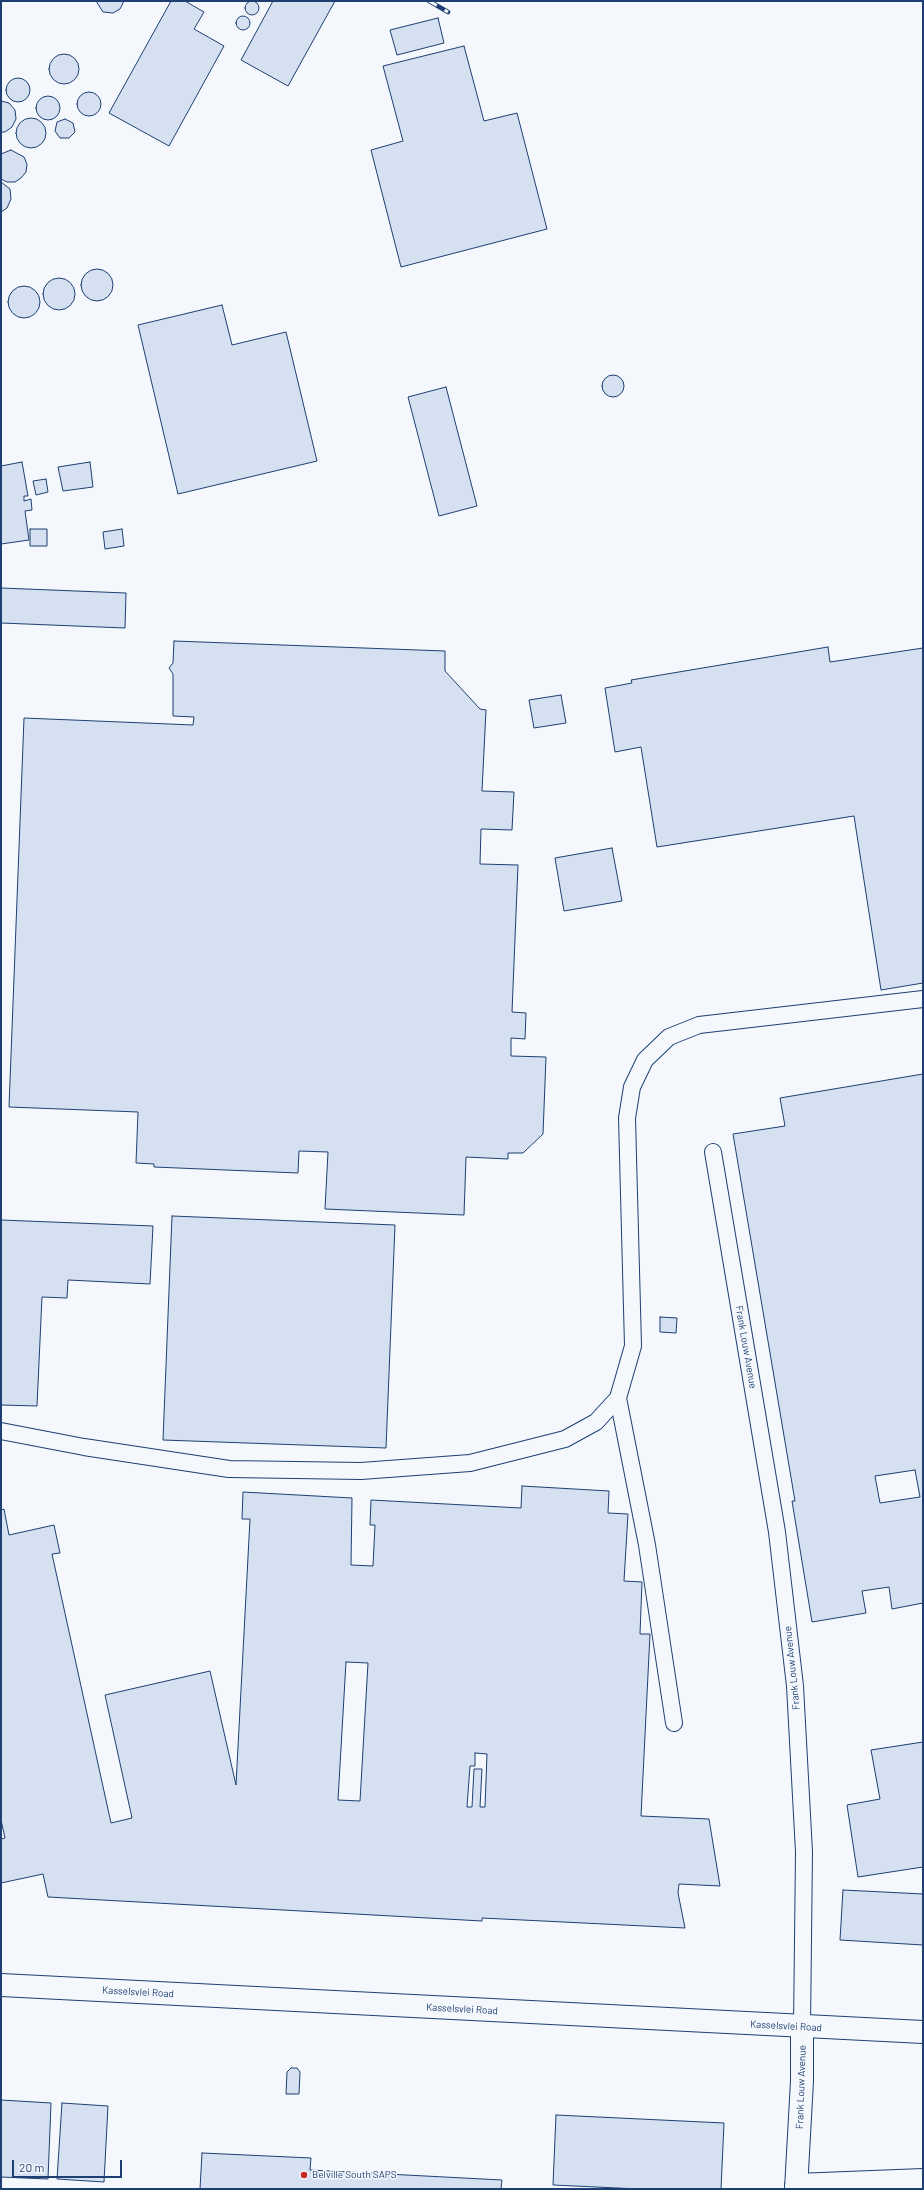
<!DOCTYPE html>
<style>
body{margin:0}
#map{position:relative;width:924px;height:2190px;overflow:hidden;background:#f4f7fb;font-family:Barlow,sans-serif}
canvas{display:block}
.frame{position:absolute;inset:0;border:2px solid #1d3f73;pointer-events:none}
.scale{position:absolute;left:12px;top:2160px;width:110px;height:18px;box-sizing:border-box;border:2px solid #1d3f73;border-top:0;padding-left:5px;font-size:12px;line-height:14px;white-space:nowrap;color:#1d3f73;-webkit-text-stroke:3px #f4f7fb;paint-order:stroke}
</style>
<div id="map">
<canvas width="924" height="2190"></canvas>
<div class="frame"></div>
<div class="scale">20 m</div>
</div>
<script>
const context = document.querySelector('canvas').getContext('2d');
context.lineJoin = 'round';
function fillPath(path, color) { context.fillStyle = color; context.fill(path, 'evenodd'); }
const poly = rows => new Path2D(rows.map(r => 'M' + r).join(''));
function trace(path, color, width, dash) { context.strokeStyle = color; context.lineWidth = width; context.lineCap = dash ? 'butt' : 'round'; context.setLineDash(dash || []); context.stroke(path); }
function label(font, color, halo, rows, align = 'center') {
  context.font = font + ' Barlow,sans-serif'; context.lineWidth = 3; context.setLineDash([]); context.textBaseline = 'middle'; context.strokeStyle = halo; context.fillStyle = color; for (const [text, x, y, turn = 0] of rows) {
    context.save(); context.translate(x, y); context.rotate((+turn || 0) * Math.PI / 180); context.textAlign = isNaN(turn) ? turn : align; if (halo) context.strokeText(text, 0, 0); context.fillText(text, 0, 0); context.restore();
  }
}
const building = poly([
 '245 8a7 7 0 1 1 14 0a7 7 0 1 1-14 0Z',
 [96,1,124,1,120,9,113,13,103,12,96,1],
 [171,1,185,1,204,12,194,29,224,46,169,146,109,113,171,1],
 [273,1,335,1,288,86,241,60,273,1],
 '236 23a7 7 0 1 1 14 0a7 7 0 1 1-14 0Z',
 [438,18,444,43,397,55,390,30,438,18],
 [464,46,484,121,517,113,547,229,401,267,371,150,403,141,383,66,464,46],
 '49 69a15 15 0 1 1 30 0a15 15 0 1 1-30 0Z',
 '6 90a12 12 0 1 1 24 0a12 12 0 1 1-24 0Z',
 '77 104a12 12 0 1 1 24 0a12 12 0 1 1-24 0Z',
 '36 108a12 12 0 1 1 24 0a12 12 0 1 1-24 0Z',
 [1,101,9,103,15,110,16,119,12,127,5,132,1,132,1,101],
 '16 133a15 15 0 1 1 30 0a15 15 0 1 1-30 0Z',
 [65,119,73,123,75,132,69,138,60,138,55,131,57,122,65,119],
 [11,150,24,157,27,164,26,172,21,178,15,182,7,182,1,179,1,154,11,150],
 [1,182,10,189,11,199,7,208,1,212,1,182],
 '81 285a16 16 0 1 1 32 0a16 16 0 1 1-32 0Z',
 '43 294a16 16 0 1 1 32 0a16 16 0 1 1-32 0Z',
 '8 302a16 16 0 1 1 32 0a16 16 0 1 1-32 0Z',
 [222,305,232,345,286,332,317,461,178,494,138,325,222,305],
 '602 386a11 11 0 1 1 22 0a11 11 0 1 1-22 0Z',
 [446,387,477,506,439,516,408,397,446,387],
 [22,462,28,496,24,496,24,501,31,499,32,510,25,511,29,540,1,544,1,466,22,462],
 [90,462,93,487,63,491,58,467,90,462],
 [46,479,48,492,36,495,33,481,46,479],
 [30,529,47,529,47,546,30,546,30,529],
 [122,529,124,546,105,549,103,532,122,529],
 [1,588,126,593,125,628,1,623,1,588],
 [174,641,445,651,445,671,480,709,486,710,482,791,514,792,512,830,481,829,480,864,518,865,512,1012,526,1013,525,1039,511,1038,511,1056,546,1057,543,1134,523,1153,508,1153,508,1159,466,1157,464,1215,325,1209,328,1152,299,1151,298,1173,154,1167,154,1164,136,1163,138,1112,9,1107,24,718,193,725,194,717,173,716,173,674,169,668,173,663,174,641],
 [828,647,830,662,923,648,923,983,881,990,854,816,657,847,641,747,615,752,605,688,632,683,631,680,828,647],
 [561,695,566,723,534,728,529,700,561,695],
 [612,848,622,901,564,911,555,858,612,848],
 [923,1074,923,1603,892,1609,889,1587,862,1591,866,1613,812,1622,792,1501,795,1501,733,1134,785,1126,780,1098,923,1074],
 [915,1470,920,1497,880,1503,875,1476,915,1470],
 [172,1216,395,1225,386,1448,163,1440,172,1216],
 [1,1220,153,1226,150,1284,68,1280,67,1298,42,1297,37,1406,1,1405,1,1220],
 [660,1317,677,1318,676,1333,660,1332,660,1317],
 [522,1486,609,1491,608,1513,628,1514,624,1581,642,1582,640,1634,650,1634,641,1816,709,1819,720,1886,679,1884,678,1893,685,1928,482,1918,482,1921,48,1897,43,1874,1,1883,1,1839,5,1838,1,1820,1,1510,4,1509,9,1535,54,1525,60,1553,52,1554,111,1823,132,1818,105,1695,210,1671,236,1785,250,1519,242,1519,243,1492,352,1498,351,1565,373,1566,375,1525,370,1525,371,1500,521,1508,522,1486],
 [346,1662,368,1663,360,1801,338,1800,346,1662],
 [475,1753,487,1754,485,1807,480,1807,482,1769,474,1769,472,1807,467,1807,470,1766,475,1766,475,1753],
 [923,1742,923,1867,858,1877,847,1805,880,1799,871,1750,923,1742],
 [843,1890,923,1894,923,1945,840,1940,843,1890],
 [291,2068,297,2068,300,2072,299,2094,286,2094,287,2072,291,2068],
 [1,2100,51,2103,48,2179,1,2177,1,2100],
 [62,2103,108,2106,104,2182,57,2179,62,2103],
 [556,2115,724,2123,721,2189,639,2189,553,2185,556,2115],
 [202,2153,311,2158,310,2170,502,2180,501,2189,200,2189,202,2153]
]);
fillPath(building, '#d5e0f0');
trace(building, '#1d3f73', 1);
const lane = poly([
 [713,1152,777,1532,795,1686,804,1852,802,2027],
 [618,1398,647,1545,674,1723],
 [1,1431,84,1447,229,1469,361,1471,470,1463,565,1439,596,1422,618,1398,633,1346,627,1118,632,1087,645,1060,669,1037,699,1025,923,999]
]);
const street = poly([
 [796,2185,923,2180],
 [796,2189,802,2081,802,2027]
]);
const secondary = poly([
 [1,1985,923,2032]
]);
trace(lane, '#1d3f73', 18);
trace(street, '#1d3f73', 24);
trace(secondary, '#1d3f73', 24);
trace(lane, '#f4f7fb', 16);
trace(street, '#f4f7fb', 22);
trace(secondary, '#f4f7fb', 22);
const rail = poly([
 [429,1,448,12]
]);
trace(rail, '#1d3f73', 4.5);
trace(rail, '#f4f7fb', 3, [9]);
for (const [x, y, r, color] of [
 [304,2175,4,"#c62828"]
]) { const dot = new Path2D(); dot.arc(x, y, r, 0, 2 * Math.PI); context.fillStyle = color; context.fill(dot); trace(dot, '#f4f7fb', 1.5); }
label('10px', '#1d3f73', '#f4f7fb', [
 ["Frank Louw Avenue",746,1347,80],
 ["Frank Louw Avenue",792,1668,-96],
 ["Kasselsvlei Road",138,1992,3],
 ["Kasselsvlei Road",462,2009,3],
 ["Kasselsvlei Road",786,2026,3],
 ["Frank Louw Avenue",801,2087,-88]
]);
label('10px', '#1d3f73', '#f4f7fb', [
 ["Belville South SAPS",312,2175]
], 'left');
</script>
